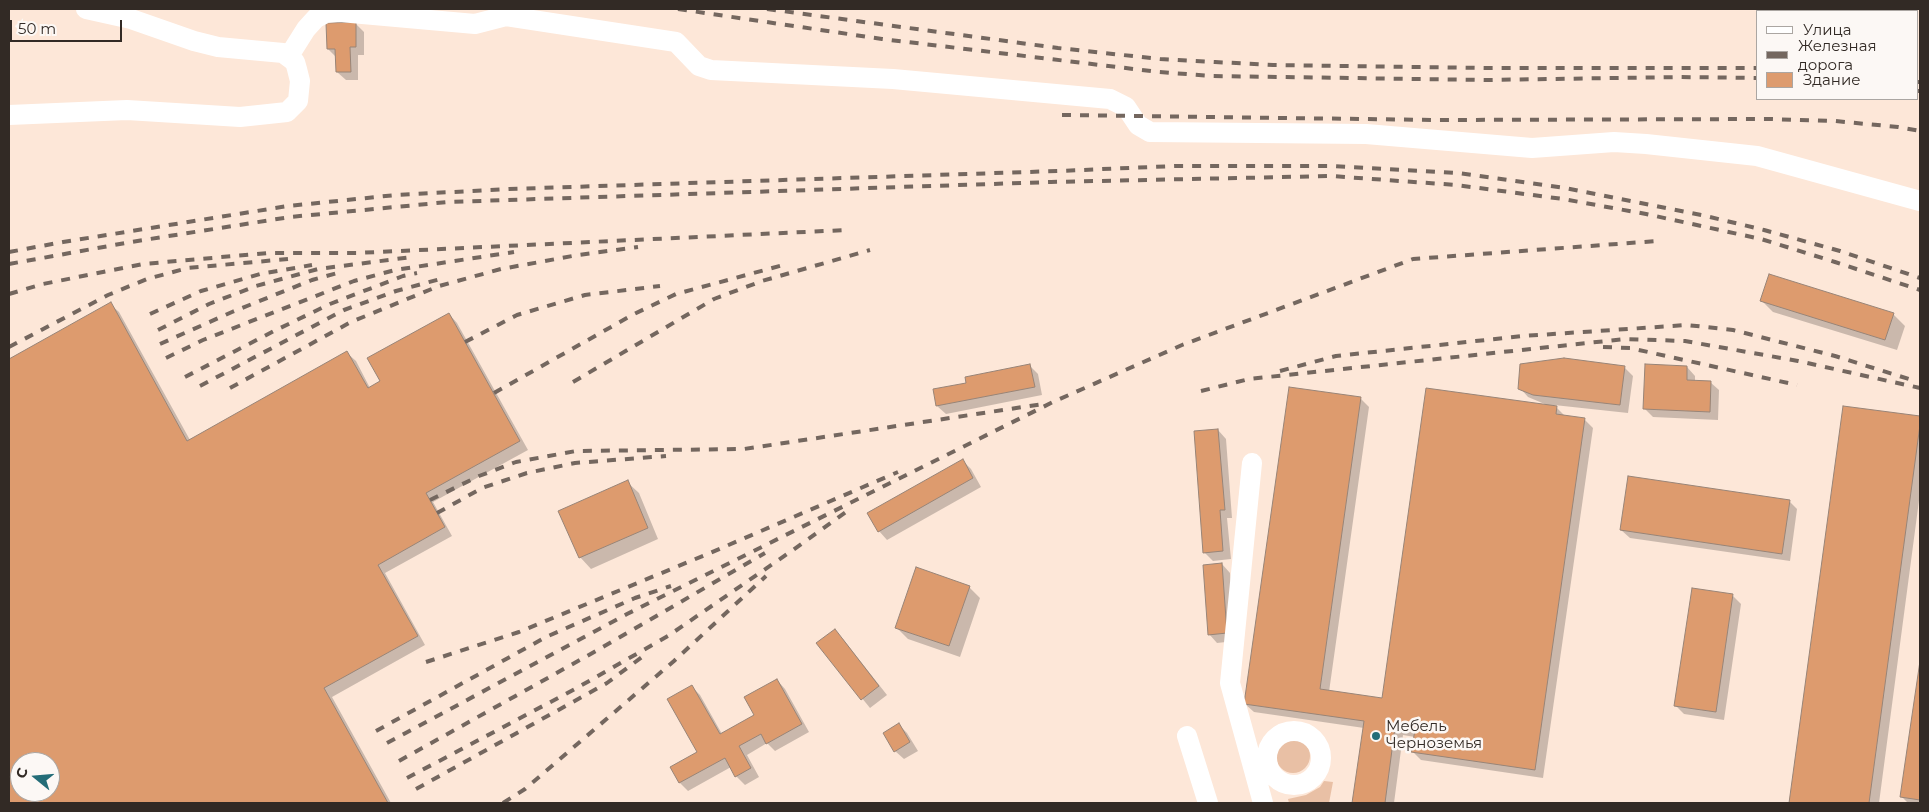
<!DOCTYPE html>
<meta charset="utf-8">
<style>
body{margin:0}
#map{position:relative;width:1929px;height:812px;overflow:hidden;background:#fde7d8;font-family:Montserrat,sans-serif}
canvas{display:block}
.frame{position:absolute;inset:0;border:10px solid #322a25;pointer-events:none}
.legend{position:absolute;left:1756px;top:10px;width:162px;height:90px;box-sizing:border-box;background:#fcf8f5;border:1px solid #aba6a2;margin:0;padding:6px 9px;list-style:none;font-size:15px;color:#322a25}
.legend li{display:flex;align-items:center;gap:10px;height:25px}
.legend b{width:25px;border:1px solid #aba6a2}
.north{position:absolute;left:10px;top:752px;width:50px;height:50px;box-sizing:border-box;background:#fcf8f5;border:1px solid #aba6a2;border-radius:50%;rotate:287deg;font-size:14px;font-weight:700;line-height:20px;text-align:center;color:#322a25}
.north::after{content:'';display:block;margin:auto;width:18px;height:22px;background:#246d78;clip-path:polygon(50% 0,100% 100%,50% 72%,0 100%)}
.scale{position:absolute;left:10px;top:20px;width:112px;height:22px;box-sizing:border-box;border:2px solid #322a25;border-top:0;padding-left:6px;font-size:15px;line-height:18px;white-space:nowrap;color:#322a25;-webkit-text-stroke:4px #fcf8f5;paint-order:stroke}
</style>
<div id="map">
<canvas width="1929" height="812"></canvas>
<div class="frame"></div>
<ul class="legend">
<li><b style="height:6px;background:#fff"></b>Улица</li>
<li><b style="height:6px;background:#74675f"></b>Железная дорога</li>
<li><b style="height:14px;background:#dd9b6e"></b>Здание</li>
</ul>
<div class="north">С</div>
<div class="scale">50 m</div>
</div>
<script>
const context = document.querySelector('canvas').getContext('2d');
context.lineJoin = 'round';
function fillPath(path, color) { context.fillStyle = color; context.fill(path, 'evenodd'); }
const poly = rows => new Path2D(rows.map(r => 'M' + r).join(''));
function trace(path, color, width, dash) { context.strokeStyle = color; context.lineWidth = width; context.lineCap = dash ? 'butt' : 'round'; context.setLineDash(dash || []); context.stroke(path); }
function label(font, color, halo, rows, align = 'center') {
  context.font = font + ' Montserrat,sans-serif'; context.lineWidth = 5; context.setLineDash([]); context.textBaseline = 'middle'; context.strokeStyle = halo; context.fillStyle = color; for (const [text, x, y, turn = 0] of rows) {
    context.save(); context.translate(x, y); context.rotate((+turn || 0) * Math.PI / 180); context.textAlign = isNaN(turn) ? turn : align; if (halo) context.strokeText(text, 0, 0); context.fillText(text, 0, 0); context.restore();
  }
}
fillPath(poly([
 '1276 756a17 17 0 1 1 34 0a17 17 0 1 1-34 0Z',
 [1324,781,1333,782,1329,803,1289,803,1288,799,1306,795,1320,787]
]), '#e9c0a5');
fillPath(poly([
 [355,23,364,32,364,55,358,55,358,80,346,80,337,72,337,58,328,49],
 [1762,301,1893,314,1905,326,1897,350,1773,312],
 [110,304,119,312,190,440,347,353,356,361,370,388,381,382,449,314,457,323,528,450,433,502,452,536,385,573,425,645,332,697,391,803,9,803,9,360],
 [20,762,50,762,50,792,20,792],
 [1030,366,1038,374,1042,395,946,414,937,406,967,384],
 [1624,367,1633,376,1628,413,1554,405,1565,416,1584,419,1593,428,1543,778,1421,760,1413,752,1415,737,1403,735,1394,803,1353,803,1364,728,1254,712,1245,704,1290,389,1361,399,1369,407,1329,692,1383,699,1547,405,1528,397,1520,388],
 [1687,367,1695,376,1695,381,1710,382,1719,390,1718,420,1653,417,1645,409],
 [1844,407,1920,418,1920,493,1879,803,1791,803],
 [1218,430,1226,439,1232,518,1227,518,1231,559,1213,561,1204,552],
 [963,461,971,469,981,487,887,540,879,531],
 [627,482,639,493,658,539,591,569,580,557],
 [1789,501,1797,509,1790,561,1630,538,1621,530],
 [1222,564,1230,573,1235,641,1217,643,1209,634],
 [969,587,980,598,960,657,908,639,897,628],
 [1733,596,1741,604,1724,720,1684,714,1676,706],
 [843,639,887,695,870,708,818,644],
 [1920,670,1920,803,1908,803,1901,796],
 [777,680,785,689,809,732,775,751,767,743,747,755,759,777,745,785,736,776,731,767,688,791,680,783,699,752,692,687,700,695,722,734,756,716],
 [899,725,907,733,918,751,904,759,895,751]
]), '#0003');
const building = poly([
 [356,22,356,47,350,47,351,72,336,72,335,49,327,49,326,23,356,22],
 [1769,274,1894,313,1885,340,1760,301,1769,274],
 [111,302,187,441,347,351,368,388,380,381,367,358,449,313,520,441,426,493,445,527,378,565,418,636,324,688,388,803,9,803,9,359,111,302],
 [20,762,50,762,50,792,20,792,20,762],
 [1564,358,1625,366,1620,405,1533,395,1518,389,1520,364,1564,358],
 [1030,364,1035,387,936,406,933,389,966,383,965,377,1030,364],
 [1645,364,1687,366,1687,380,1711,381,1710,412,1643,409,1645,364],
 [1289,387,1361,397,1320,689,1382,698,1426,388,1557,406,1556,414,1585,418,1535,770,1411,752,1415,730,1395,727,1385,803,1352,803,1364,721,1244,704,1289,387],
 [1843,406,1920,416,1920,425,1869,803,1789,803,1843,406],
 [1218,429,1225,510,1220,510,1223,551,1203,553,1194,431,1218,429],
 [963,459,973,478,878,532,867,513,963,459],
 [1628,476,1790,500,1782,554,1620,530,1628,476],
 [628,480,648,528,579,558,558,511,628,480],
 [1222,563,1227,633,1208,635,1203,565,1222,563],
 [916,567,970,586,949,646,895,628,916,567],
 [1692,588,1733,594,1716,712,1674,706,1692,588],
 [835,629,879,686,861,700,816,643,835,629],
 [1920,661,1920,800,1900,797,1920,661],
 [777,679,802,724,766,744,761,734,739,746,751,768,735,777,725,758,679,783,670,767,697,752,667,699,692,685,720,734,754,715,744,697,777,679],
 [899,723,910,742,894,752,883,733,899,723]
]);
fillPath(building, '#dd9b6e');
trace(building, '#988477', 1);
trace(poly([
 [289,56,306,29,316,18,326,13,340,12,475,24,506,16,676,42,699,66,711,70,893,79,1110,99,1126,107,1138,125,1150,132,1366,134,1532,148,1614,142,1646,144,1757,156,1920,201],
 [9,115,127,110,240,117,287,112,298,101,300,81,297,69,295,62,283,53,218,47,194,41,131,19,86,9],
 [1252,463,1230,683,1263,803],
 '1267 758a27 27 0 1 1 54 0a27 27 0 1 1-54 0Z',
 [1187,736,1208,803]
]), '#fff', 20);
trace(poly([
 [678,9,882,39,1159,72,1213,76,1486,80,1681,77,1758,78],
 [767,9,1058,48,1160,59,1215,62,1273,65,1487,68,1758,68],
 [1918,82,1920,82],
 [1918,91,1920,91],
 [1062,115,1435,120,1769,119,1835,121,1898,127,1920,131],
 [9,252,63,242,288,206,396,195,509,189,1058,171,1175,166,1331,166,1458,173,1565,188,1706,216,1764,230,1840,251,1920,278],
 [9,264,131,242,290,217,448,202,1051,182,1331,176,1456,185,1563,199,1646,214,1761,239,1835,262,1920,290],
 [9,294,43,284,143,264,268,253,357,253,846,230],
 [150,314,201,291,260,274,312,265],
 [158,330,209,304,256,286,318,269,412,257],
 [465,342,517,315,585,295,660,286],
 [160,344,232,312,312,280,341,272],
 [9,347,108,295,147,279,188,268,288,259],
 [1603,347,1630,348,1797,385],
 [166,358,203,340,354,281,395,270,514,252],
 [1280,371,1336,356,1523,336,1687,325,1733,330,1835,356,1912,380],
 [185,377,274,331,330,304,403,276,417,273],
 [573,382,714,299,762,281,870,250],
 [200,386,344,310,396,291,444,278],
 [230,388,351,322,439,286,501,269,578,255,638,247],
 [1201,391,1249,379,1625,339,1685,341,1798,361,1920,388],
 [494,393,634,314,676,294,787,264],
 [430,500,479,476,516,462,576,451,744,449,1043,404],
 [437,513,482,488,527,473,575,463,666,456],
 [426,662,519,632,710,553,898,472],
 [376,731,546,637,635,598,671,586],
 [387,743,627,614,1053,402,1182,345,1413,259,1657,241],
 [399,761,596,651,765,553],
 [407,778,575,689,668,636,793,550,850,509],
 [416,789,607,683,642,657],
 [503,803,525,789,674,661,766,576]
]), '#74675f', 4, [9, 9]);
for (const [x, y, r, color] of [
 [1376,736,5,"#246d78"]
]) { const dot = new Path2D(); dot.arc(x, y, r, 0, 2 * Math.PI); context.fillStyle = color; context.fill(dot); trace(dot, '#fcf8f5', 2); }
label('15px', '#322a25', '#fcf8f5', [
 ["Мебель",1386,727],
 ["Черноземья",1386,744]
], 'left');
</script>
